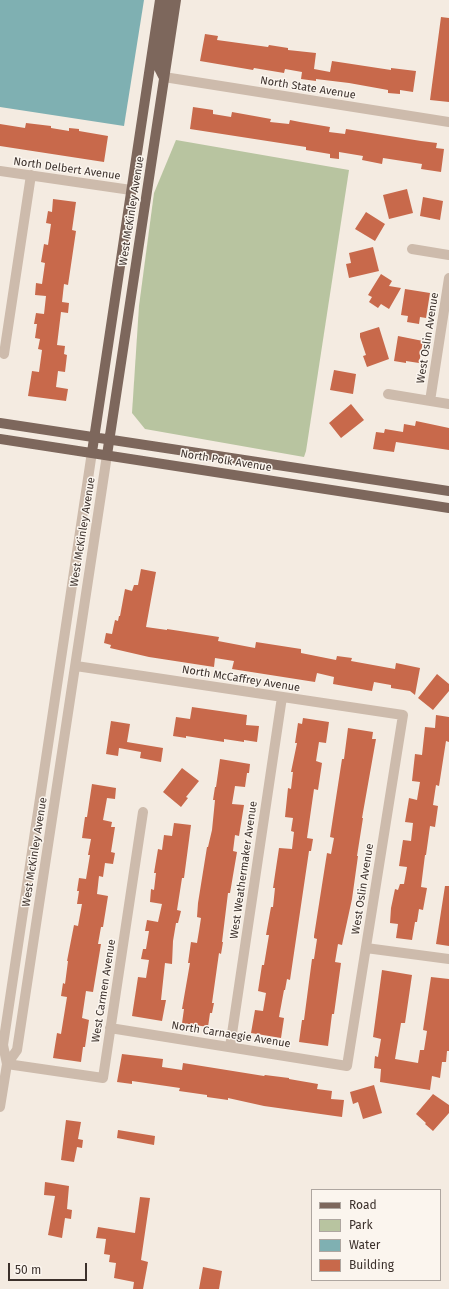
<!DOCTYPE html>
<style>
body{margin:0}
#map{position:relative;width:449px;height:1289px;overflow:hidden;background:#f4ebe1;font-family:"Fira Sans",sans-serif}
canvas{display:block}
.legend{position:absolute;left:311px;top:1189px;width:130px;height:92px;box-sizing:border-box;background:#fbf5ee;border:1px solid #aea6a0;margin:0;padding:5px 7px;list-style:none;font-size:12px;color:#3b302b}
.legend li{display:flex;align-items:center;gap:8px;height:20px}
.legend b{width:20px;border:1px solid #aea6a0}
.scale{position:absolute;left:8px;top:1263px;width:79px;height:18px;box-sizing:border-box;border:2px solid #3b302b;border-top:0;padding-left:5px;font-size:12px;line-height:14px;white-space:nowrap;color:#3b302b;-webkit-text-stroke:3px #fbf5ee;paint-order:stroke}
</style>
<div id="map">
<canvas width="449" height="1289"></canvas>
<ul class="legend">
<li><b style="height:5px;background:#7d675c"></b>Road</li>
<li><b style="height:11px;background:#b8c4a0"></b>Park</li>
<li><b style="height:11px;background:#7fb0b2"></b>Water</li>
<li><b style="height:11px;background:#c8694b"></b>Building</li>
</ul>
<div class="scale">50 m</div>
</div>
<script>
const context = document.querySelector('canvas').getContext('2d');
context.lineJoin = 'round';
function fillPath(path, color) { context.fillStyle = color; context.fill(path, 'evenodd'); }
const poly = rows => new Path2D(rows.map(r => 'M' + r).join(''));
function trace(path, color, width, dash) { context.strokeStyle = color; context.lineWidth = width; context.lineCap = dash ? 'butt' : 'round'; context.setLineDash(dash || []); context.stroke(path); }
function label(font, color, halo, rows, align = 'center') {
  context.font = font + ' "Fira Sans",sans-serif'; context.lineWidth = 3; context.setLineDash([]); context.textBaseline = 'middle'; context.strokeStyle = halo; context.fillStyle = color; for (const [text, x, y, turn = 0] of rows) {
    context.save(); context.translate(x, y); context.rotate((+turn || 0) * Math.PI / 180); context.textAlign = isNaN(turn) ? turn : align; if (halo) context.strokeText(text, 0, 0); context.fillText(text, 0, 0); context.restore();
  }
}
fillPath(poly([
 [176,140,349,170,306,451,304,457,145,429,132,413,139,306,154,193]
]), '#b8c4a0');
fillPath(poly([
 [0,0,144,0,124,126,0,107]
]), '#7fb0b2');
fillPath(poly([
 [441,17,449,18,449,102,430,100],
 [205,34,218,36,217,40,268,47,269,45,288,48,288,50,316,53,314,69,330,72,332,61,391,70,391,68,416,71,413,92,400,90,400,94,388,93,388,90,349,83,316,79,316,81,301,79,302,72,285,69,284,73,254,68,253,70,200,61],
 [193,107,213,110,213,114,231,117,232,112,271,119,270,122,289,124,290,120,300,122,330,127,329,132,345,134,346,129,421,141,437,143,436,148,444,149,441,172,421,169,422,164,383,158,382,164,362,160,363,156,339,152,339,159,330,158,330,154,306,150,306,147,190,129],
 [26,123,51,126,51,128,69,131,69,128,79,129,79,131,108,136,104,162,0,146,0,124,25,128],
 [407,189,413,213,389,219,383,195],
 [423,197,443,201,440,220,420,216],
 [53,199,76,202,72,230,76,231,68,285,64,284,62,302,69,303,68,313,61,312,57,345,65,346,64,354,67,355,65,372,58,371,56,387,68,389,66,401,28,396,32,371,39,372,42,350,38,349,40,339,35,338,37,324,34,324,36,313,44,314,46,296,35,295,36,283,42,284,45,263,41,262,44,244,48,245,51,224,46,223,48,211,52,212],
 [366,212,385,224,375,241,355,229],
 [373,247,379,271,349,278,346,264,351,263,349,253],
 [381,274,392,281,389,286,401,288,389,309,381,304,378,308,369,302,372,297,368,295],
 [405,289,430,293,426,318,420,317,419,324,407,322,408,316,401,315],
 [379,327,389,359,367,367,363,356,366,355,360,337,360,333],
 [398,336,423,341,419,363,406,361,406,363,394,361],
 [334,370,356,374,353,394,330,390],
 [351,404,364,420,341,438,329,423],
 [416,421,449,428,449,450,396,442,394,452,373,449,376,432,384,433,385,429,403,432,404,424,415,426],
 [141,569,156,572,146,627,167,630,167,629,219,637,218,641,255,648,256,642,301,649,301,653,336,660,337,656,352,658,351,661,395,669,396,663,420,668,415,695,410,691,391,688,391,685,374,682,372,691,333,684,334,677,317,673,315,682,232,669,234,661,215,658,214,667,149,657,110,648,111,645,104,643,106,633,112,634,115,620,118,621,119,616,120,616,125,589,132,591,134,585,138,585],
 [437,674,449,684,449,691,433,710,418,698],
 [192,707,247,715,246,725,259,726,257,742,244,740,244,742,224,739,224,742,186,736,186,738,173,736,176,717,190,719],
 [436,715,449,717,449,742,446,741,439,786,436,785,433,805,438,806,435,827,430,826,426,855,425,855,421,887,427,888,423,910,419,909,417,922,415,922,412,940,396,938,398,924,390,923,391,908,395,889,398,890,400,884,404,884,407,867,399,866,403,840,411,841,413,823,405,822,409,798,417,800,420,782,412,781,415,754,422,755,425,727,435,728],
 [303,718,329,722,326,743,319,742,316,761,322,763,318,790,314,789,307,838,313,839,311,851,309,851,290,980,287,979,285,990,284,990,279,1017,284,1018,281,1038,251,1033,255,1010,263,1011,266,993,258,991,262,965,264,965,269,935,266,935,271,907,273,907,275,888,273,888,279,848,292,849,294,832,291,831,293,818,285,817,288,788,291,789,293,772,291,772,297,743,295,743,298,723,302,724],
 [111,721,130,724,127,742,163,748,161,762,140,758,141,752,119,748,118,756,106,754],
 [348,728,373,732,372,739,376,739,362,818,363,818,357,856,358,856,352,899,342,945,338,944,335,962,341,963,334,1014,332,1014,328,1046,299,1042,302,1020,304,1020,312,959,314,959,317,939,314,938,314,936,327,853,331,854,334,838,330,837,342,759,344,759],
 [220,759,250,764,249,773,247,773,245,787,235,786,232,804,244,805,239,836,235,835,233,851,237,852,230,893,228,893,222,942,223,942,221,954,219,953,212,1003,214,1003,212,1013,210,1013,208,1027,182,1023,184,1009,182,1009,190,963,188,963,191,942,197,943,199,931,201,918,197,917,198,903,207,847,208,847,212,830,215,800,213,800,215,787,216,787],
 [182,768,199,781,186,797,188,798,181,807,163,792],
 [92,784,116,788,115,799,107,798,103,820,112,822,111,827,115,827,111,852,115,853,113,864,105,863,103,877,99,876,97,894,108,896,103,927,101,927,98,944,101,944,93,992,86,991,82,1018,89,1020,85,1047,83,1047,81,1062,53,1058,57,1033,61,1034,67,997,61,996,63,983,65,984,68,961,67,961,74,925,78,926,82,904,77,904,79,891,77,891,79,878,86,879,90,855,88,855,91,839,82,838,85,817,87,817],
 [174,823,191,825,184,878,182,878,177,910,181,911,178,923,176,923,173,941,172,964,165,963,161,1000,166,1000,162,1021,132,1016,138,977,146,978,149,960,141,959,143,949,146,949,149,931,145,931,147,920,158,922,162,904,150,902,151,889,154,890,156,873,154,873,158,849,162,850,164,835,172,836],
 [445,886,449,886,449,946,436,944],
 [382,970,412,975,405,1023,401,1023,395,1059,418,1063,420,1050,424,1050,427,1031,423,1030,431,977,449,979,449,1051,447,1051,446,1062,442,1062,440,1078,432,1076,430,1090,380,1082,381,1069,374,1068,375,1056,378,1057,381,1039,373,1037],
 [122,1054,163,1059,162,1067,182,1070,183,1063,264,1076,265,1075,289,1078,289,1079,318,1084,317,1089,332,1091,331,1099,344,1100,342,1117,264,1106,228,1098,228,1100,207,1097,207,1095,179,1091,180,1088,132,1081,132,1084,117,1082],
 [374,1085,382,1113,363,1119,358,1102,353,1104,350,1092],
 [433,1094,449,1105,449,1113,433,1131,425,1124,426,1123,416,1114],
 [66,1120,81,1122,78,1139,83,1140,82,1148,77,1147,74,1162,61,1160],
 [118,1130,155,1136,154,1145,117,1138],
 [45,1182,69,1186,67,1209,72,1210,71,1219,65,1218,62,1238,48,1235,55,1196,44,1195],
 [140,1197,150,1198,141,1260,148,1262,143,1289,133,1289,134,1282,114,1278,116,1263,109,1262,110,1255,104,1254,106,1239,96,1238,98,1227,135,1233],
 [203,1267,222,1271,219,1289,199,1289]
]), '#c8694b');
trace(poly([
 [164,77,449,122],
 [0,171,131,190],
 [412,249,449,255],
 [4,354,31,175],
 [388,394,449,404],
 [430,401,449,278],
 [76,666,403,715,347,1066,110,1028],
 [366,948,449,959],
 [230,1047,282,697],
 [7,1064,17,1050,107,455],
 [7,1064,103,1078,143,812],
 [0,1107,7,1064,3,1045,92,452]
]), '#cdbbac', 10);
trace(poly([
 [163,76,159,68,159,61,168,0],
 [0,423,449,491],
 [0,439,449,508],
 [92,452,160,0],
 [107,455,176,0]
]), '#7d675c', 10);
label('11px', '#3b302b', '#fbf5ee', [
 ["North State Avenue",308,88,9],
 ["North Delbert Avenue",67,169,8],
 ["West McKinley Avenue",132,211,-81],
 ["West Oslin Avenue",428,338,-81],
 ["North Polk Avenue",226,461,9],
 ["West McKinley Avenue",83,532,-81],
 ["North McCaffrey Avenue",241,679,9],
 ["West McKinley Avenue",35,852,-81],
 ["West Weathermaker Avenue",244,870,-82],
 ["West Oslin Avenue",363,889,-81],
 ["West Carmen Avenue",104,991,-81],
 ["North Carnaegie Avenue",231,1035,9]
]);
</script>
